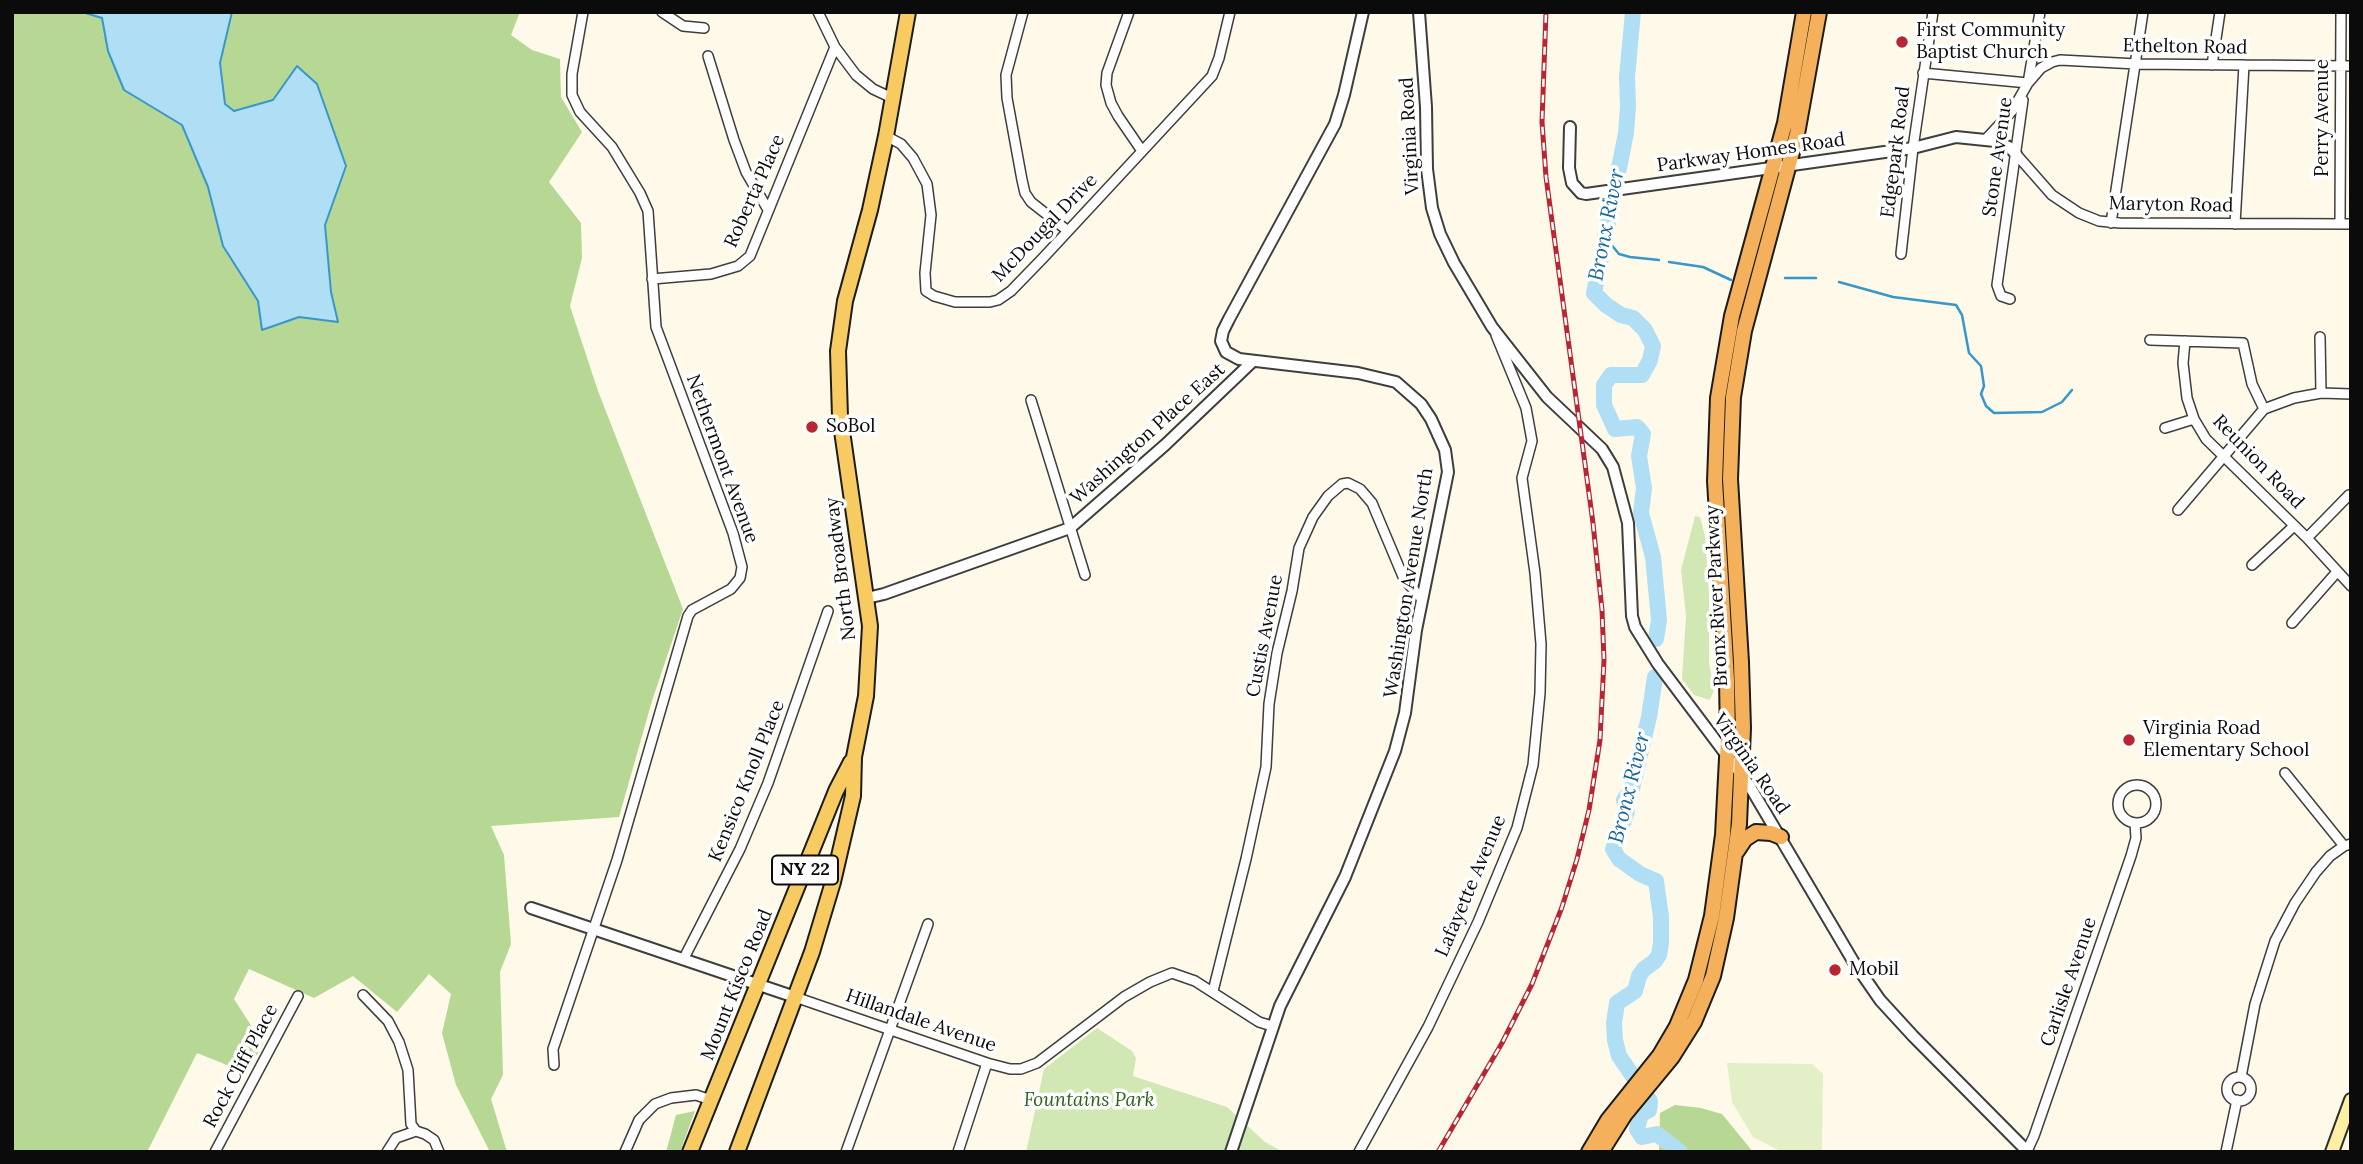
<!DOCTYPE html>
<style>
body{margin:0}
#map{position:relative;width:2363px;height:1164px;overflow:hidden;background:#fff9e9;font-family:Lora,serif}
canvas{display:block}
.frame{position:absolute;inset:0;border:14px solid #0b0b0b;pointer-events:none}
</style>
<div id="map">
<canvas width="2363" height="1164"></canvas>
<div class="frame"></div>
</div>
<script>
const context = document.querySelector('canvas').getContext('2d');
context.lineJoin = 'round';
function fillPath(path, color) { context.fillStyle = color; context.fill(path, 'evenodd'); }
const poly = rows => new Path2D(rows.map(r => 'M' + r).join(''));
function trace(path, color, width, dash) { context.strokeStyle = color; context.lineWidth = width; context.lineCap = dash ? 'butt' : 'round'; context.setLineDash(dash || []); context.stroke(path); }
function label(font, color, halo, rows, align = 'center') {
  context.font = font + ' Lora,serif'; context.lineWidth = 7; context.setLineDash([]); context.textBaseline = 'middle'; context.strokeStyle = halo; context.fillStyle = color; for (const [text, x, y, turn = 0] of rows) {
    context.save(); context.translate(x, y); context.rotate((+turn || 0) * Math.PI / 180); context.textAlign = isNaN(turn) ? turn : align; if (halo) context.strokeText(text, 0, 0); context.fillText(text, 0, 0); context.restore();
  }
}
fillPath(poly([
 [1695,516,1700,517,1705,536,1709,592,1709,663,1714,690,1710,700,1694,695,1682,679,1686,616,1681,570],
 [1097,1028,1132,1051,1136,1058,1133,1076,1227,1107,1265,1142,1283,1152,1026,1152,1044,1069]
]), '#d2e8b4');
fillPath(poly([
 [12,12,82,12,102,17,108,51,124,90,182,125,208,187,223,246,258,301,263,330,299,317,337,322,331,292,325,225,346,166,297,66,273,100,234,111,225,104,220,63,232,12,520,12,511,35,532,50,560,59,561,97,582,132,549,182,581,223,582,258,570,306,598,391,683,609,652,701,619,817,491,826,504,855,511,944,500,972,503,1075,491,1099,507,1152,490,1152,456,1085,442,1033,451,994,429,974,397,1012,353,976,314,998,249,969,234,999,263,1044,247,1073,197,1053,147,1152,12,1152],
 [1675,1105,1701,1108,1722,1114,1753,1152,1659,1152,1660,1113],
 [695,1111,680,1152,666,1152,676,1115]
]), '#b6d894');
fillPath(poly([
 [1727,1063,1812,1064,1823,1074,1822,1152,1782,1152,1753,1137,1732,1102]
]), '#e3efc6');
const water = poly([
 [82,12,232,12,220,63,225,104,234,111,273,100,297,66,317,84,346,166,325,225,331,292,338,322,299,317,262,330,258,301,223,246,208,187,182,125,124,90,108,51,102,18,82,12]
]);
fillPath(water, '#afdef5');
trace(water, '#3797cb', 2);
trace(poly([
 [1605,237,1619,254,1630,257,1659,260],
 [1669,262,1703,267,1731,280],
 [1785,278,1816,278],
 [1839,282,1893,297,1956,305,1962,315,1969,353,1981,366,1984,386,1981,394,1986,406,1994,413,2042,412,2062,402,2072,390]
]), '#3797cb', 2.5);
trace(poly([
 [1633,12,1627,77,1628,107,1626,133,1594,293,1606,305,1621,315,1633,318,1645,330,1653,346,1650,360,1642,375,1611,375,1604,385,1604,405,1615,429,1637,427,1643,434,1639,456,1644,488,1641,513,1653,557,1659,620,1656,639],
 [1655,677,1649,717,1632,788,1624,800,1627,812,1613,849,1619,859,1640,874,1656,881,1661,917,1661,943,1659,955,1655,961,1644,969,1639,976,1635,991,1617,1003,1614,1023,1615,1040,1619,1056,1650,1101,1649,1110,1641,1114,1637,1129,1642,1137,1657,1134,1680,1152]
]), '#afdef5', 16);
const minor = poly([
 [662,12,683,26,704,28],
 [818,12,835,47,856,75,873,89,892,98],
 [1023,12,1006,75,1007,98,1022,180,1025,193,1031,202,1068,231],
 [1129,12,1107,73,1106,85,1111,103,1118,116,1142,151],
 [708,56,734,140,746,172,767,208],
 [2212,65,2220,12],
 [1923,73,2028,83],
 [2028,83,2040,12],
 [886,136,901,144,913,158,927,184,931,215,925,273,926,291,934,296,955,302,990,302,998,300,1011,291,1043,258,1212,76,1219,58,1230,12],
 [1986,139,2012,111,2028,83,2041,68,2052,62,2060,60,2137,64,2351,66],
 [2016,154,2052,195,2079,213,2099,221,2120,223,2351,224],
 [2111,223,2143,12],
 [2235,224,2244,65],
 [2340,224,2341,12],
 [1901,254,1913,148,1933,12],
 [652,279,711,274,738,266,750,256,835,47],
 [2010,299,2001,296,1997,285,2023,100],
 [2320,337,2321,393],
 [2150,340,2243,343,2252,384,2264,409],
 [2185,341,2183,363,2187,398,2194,419,2206,439,2307,538,2351,586],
 [1031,400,1085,575],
 [2165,428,2194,419],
 [2178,510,2264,409,2294,398,2321,393,2351,394],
 [2307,538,2349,495],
 [2252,565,2294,526],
 [2292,623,2336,573],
 [2285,773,2344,846],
 '2118 804a19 19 0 1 1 38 0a19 19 0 1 1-38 0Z',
 [684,958,740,849,768,783,828,611],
 [1213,991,1246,859,1266,767,1269,704,1277,653,1292,591,1299,548,1313,517,1328,496,1342,484,1348,483,1360,489,1372,503,1404,579,1421,598],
 [363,995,388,1021,399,1042,408,1070,411,1124,416,1131],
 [795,997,987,1063,1010,1069,1021,1069,1037,1063,1124,997,1150,982,1172,973,1195,981,1259,1022,1272,1026],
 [554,1065,553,1049,617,860,688,616,692,610,731,589,740,578,742,567,733,533,656,327,648,211,640,193,612,147,580,112,572,95,572,74,583,12],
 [2241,1077,2255,1004,2275,941,2295,903,2316,872,2330,856,2344,846,2351,844],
 '2227 1089a12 12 0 1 1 24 0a12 12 0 1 1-24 0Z',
 [2027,1151,2034,1136,2131,856,2136,838,2135,823],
 [215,1152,298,996],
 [387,1152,396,1138,416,1131,425,1134,434,1140,439,1152],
 [625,1152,639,1120,655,1104,671,1098,696,1095,711,1100],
 [846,1152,928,924],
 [958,1152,987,1063],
 [1359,1152,1428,1027,1478,922,1517,828,1533,765,1540,693,1541,644,1535,573,1522,478,1532,441,1526,408,1496,335],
 [2226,1152,2237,1100]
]);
const tertiary = poly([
 [1419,12,1426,107,1427,169,1432,208,1440,234,1454,263,1492,327,1547,397,1602,449,1613,467,1628,523,1632,616,1635,627,1658,664,1749,785,1853,961,1880,1000,1913,1036,2028,1152],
 [1570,127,1569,168,1572,183,1581,193,1586,194,1913,148,1956,137,1995,141,2009,147,2016,154],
 [867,598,884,594,1070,528,1165,445,1252,362],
 [531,908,795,997],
 [1231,1152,1280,1006,1345,877,1395,751,1405,713,1416,630,1448,472,1445,450,1431,419,1421,404,1396,382,1358,373,1239,359,1226,352,1221,341,1223,331,1229,319,1335,124,1344,95,1363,12]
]);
const secondary = poly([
 [2332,1152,2351,1100]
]);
const primary = poly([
 [690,1152,836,791,851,762],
 [737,1152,812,952,833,882,853,796,854,757,866,696,870,626,840,417,838,351,845,301,870,210,886,136,908,12]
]);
const trunk = poly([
 [1737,851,1745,839,1756,832,1771,833,1781,837],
 [1589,1152,1608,1120,1660,1055,1677,1026,1696,980,1712,916,1723,835,1728,739,1727,680,1715,481,1718,398,1732,316,1785,123,1804,12],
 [1601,1152,1625,1114,1672,1057,1694,1022,1713,976,1726,918,1739,824,1743,728,1741,662,1730,479,1733,397,1744,331,1797,134,1819,12]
]);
trace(minor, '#3e3e3e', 12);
trace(tertiary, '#3e3e3e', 14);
trace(secondary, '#2d2d2d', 16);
trace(primary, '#1c1c1c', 18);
trace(trunk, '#1c1c1c', 18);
trace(minor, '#fff', 9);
trace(tertiary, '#fff', 10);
trace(secondary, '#feefa5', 12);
trace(primary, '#f7cb61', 14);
trace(trunk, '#f4b05a', 14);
const rail = poly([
 [1438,1152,1502,1043,1532,984,1562,907,1577,859,1589,810,1600,740,1604,660,1602,610,1593,523,1546,177,1542,122,1546,12]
]);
trace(rail, '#b82634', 5);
trace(rail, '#fff', 2.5, [8]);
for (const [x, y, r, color] of [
 [1902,42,7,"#b82634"],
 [812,427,7,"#b82634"],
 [2129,740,7,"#b82634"],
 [1835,970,7,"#b82634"]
]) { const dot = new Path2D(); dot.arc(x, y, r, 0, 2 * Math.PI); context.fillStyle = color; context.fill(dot); trace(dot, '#fff', 2.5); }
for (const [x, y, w] of [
 [805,870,66]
]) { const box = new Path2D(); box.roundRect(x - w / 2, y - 14.5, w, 29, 5); context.fillStyle = '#fff'; context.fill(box); trace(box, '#0b0b0b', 2); }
label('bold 18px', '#0b0b0b', null, [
 ["NY 22",805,870]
]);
label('19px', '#0b0b0b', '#fff', [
 ["First Community",1916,31],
 ["Baptist Church",1916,53],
 ["SoBol",826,427],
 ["Virginia Road",2143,729],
 ["Elementary School",2143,751],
 ["Mobil",1849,970]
], 'left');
label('19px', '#0b0b0b', '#fff', [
 ["Ethelton Road",2185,47,1],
 ["Perry Avenue",2323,118,-90],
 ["Virginia Road",1410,136,-93],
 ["Edgepark Road",1896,152,-83],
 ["Parkway Homes Road",1751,153,-8],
 ["Stone Avenue",1998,157,-82],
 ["Roberta Place",755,191,-66],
 ["Maryton Road",2171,205,1],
 ["McDougal Drive",1045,228,-46],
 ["Washington Place East",1148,434,-42],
 ["Nethermont Avenue",722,459,70],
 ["Reunion Road",2258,462,46],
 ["North Broadway",841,569,-97],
 ["Washington Avenue North",1409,583,-81],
 ["Bronx River Parkway",1717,596,-93],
 ["Custis Avenue",1265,636,-79],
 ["Virginia Road",1751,764,55],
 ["Kensico Knoll Place",747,781,-68],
 ["Lafayette Avenue",1471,886,-67],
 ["Carlisle Avenue",2069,982,-71],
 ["Mount Kisco Road",737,985,-68],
 ["Hillandale Avenue",921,1021,19],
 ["Rock Cliff Place",241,1066,-62]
]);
label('italic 19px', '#2f611d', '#fff', [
 ["Fountains Park",1089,1101]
]);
label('italic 21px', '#17679a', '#fff', [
 ["Bronx River",1607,225,-79],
 ["Bronx River",1630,788,-76]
]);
</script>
